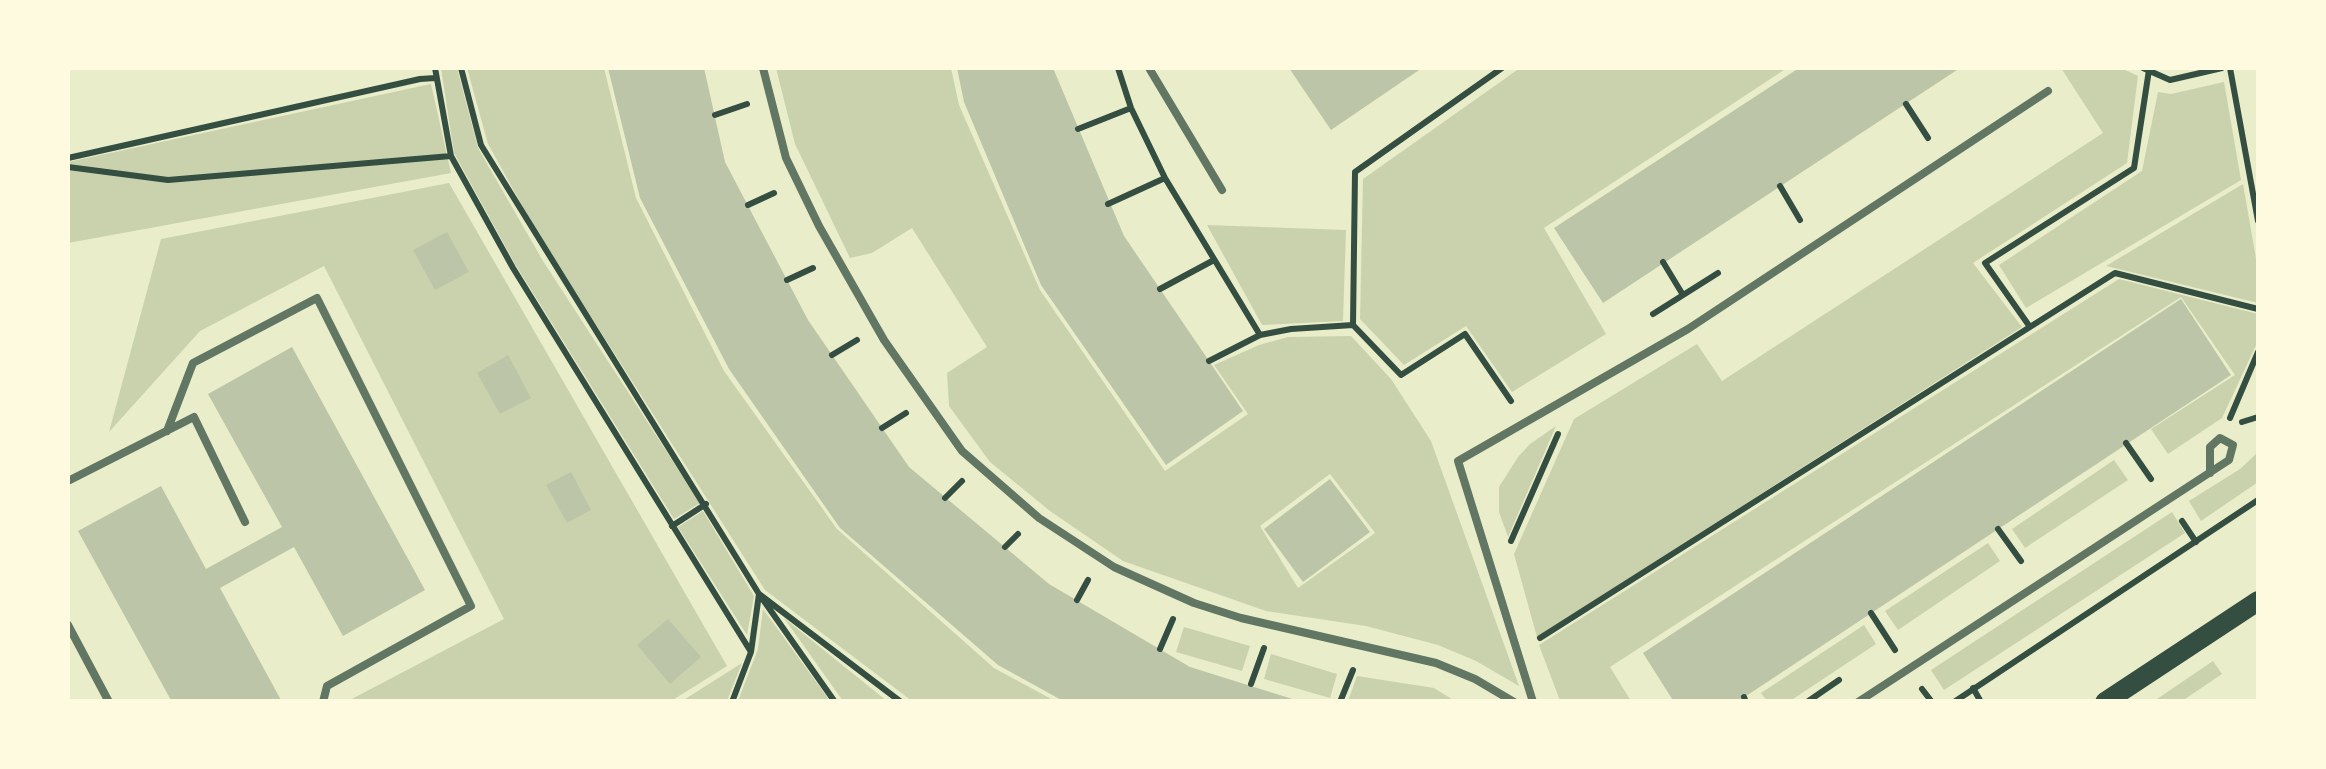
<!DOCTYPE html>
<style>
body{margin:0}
#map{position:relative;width:2326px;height:769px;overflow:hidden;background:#e9edc9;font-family:Helvetica,sans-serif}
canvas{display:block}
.frame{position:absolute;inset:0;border:70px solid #fefae0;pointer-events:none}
</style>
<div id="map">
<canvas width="2326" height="769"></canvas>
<div class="frame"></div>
</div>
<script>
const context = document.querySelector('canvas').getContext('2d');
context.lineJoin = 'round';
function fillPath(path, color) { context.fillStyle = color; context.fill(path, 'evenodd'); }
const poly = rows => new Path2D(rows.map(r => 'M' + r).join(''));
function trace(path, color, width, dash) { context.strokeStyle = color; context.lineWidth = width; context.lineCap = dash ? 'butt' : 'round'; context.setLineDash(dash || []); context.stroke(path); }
fillPath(poly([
 [441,68,457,68,478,148,543,261,700,503,674,519,515,264,454,153],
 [467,68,604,68,636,198,724,371,837,529,994,668,1055,701,912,701,765,590,534,227,488,144],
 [776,68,951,68,959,105,1040,290,1165,471,1248,414,1214,365,1259,345,1288,337,1351,336,1391,379,1431,441,1519,686,1476,661,1438,645,1366,626,1266,611,1123,561,1050,511,990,462,949,406,947,373,987,347,912,228,872,253,850,258,795,144],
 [1330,474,1375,533,1298,588,1260,526],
 [1520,68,1787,68,1544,228,1606,334,1512,392,1466,326,1404,365,1360,319,1363,179],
 [2061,68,2121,68,2138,76,2127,163,1973,263,2022,327,1537,637,1514,554,1574,419,1697,344,1722,381,2103,133],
 [2224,82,2241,180,2026,308,1999,265,2142,171,2158,92,2171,94],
 [431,84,451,173,68,243,68,162],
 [449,183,727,666,671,701,348,701,504,619,324,266,200,331,109,432,161,239],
 [2243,184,2258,270,2258,303,2106,266],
 [1207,225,1346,230,1343,321,1262,325],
 [2119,279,2258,314,2258,341,2222,418,2168,454,2151,429,2235,375,2181,297,1610,667,1631,701,1562,702,1559,698,1539,645],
 [1556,426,1508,537,1499,512,1499,487,1518,457,1530,444],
 [2258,452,2258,482,2201,521,2189,501,2240,469],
 [2114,460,2128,480,2025,548,2012,529],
 [703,511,754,596,747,635,678,527],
 [2172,512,2185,533,1944,690,1931,670],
 [1988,543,2000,561,1898,630,1885,611],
 [763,609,830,701,738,701,758,649],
 [784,618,887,701,843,701],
 [1864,625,1876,644,1790,701,1767,701,1761,693],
 [1184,627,1250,646,1242,671,1176,652],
 [1271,654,1337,674,1330,698,1264,679],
 [2213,661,2222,674,2182,701,2154,701],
 [742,663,727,701,682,701],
 [1357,676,1434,688,1455,701,1348,701]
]), '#cad2ad');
fillPath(poly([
 [608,68,704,68,725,162,808,320,909,467,1049,584,1190,667,1302,702,1065,702,998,665,840,528,729,369,640,198],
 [957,68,1053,68,1124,236,1243,411,1166,465,1041,285,964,102],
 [1289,68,1422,68,1331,130],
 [1799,68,1960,68,1603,303,1554,228],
 [447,232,469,272,435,290,413,250],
 [2181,299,2231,375,1737,702,1674,702,1643,653],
 [292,347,425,590,343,636,294,547,220,588,282,702,172,702,78,531,161,486,206,569,282,527,208,394],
 [508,355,531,398,500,414,477,373],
 [571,472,591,510,567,523,546,485],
 [1330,479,1370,532,1303,582,1264,529],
 [668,619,701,657,670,684,637,645]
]), '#bcc5a7');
trace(poly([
 [435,68,451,156,513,268,751,652,759,594,901,702],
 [461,68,481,145,759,594,835,702],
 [1118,68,1131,108,1165,178,1260,335,1291,329,1353,325],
 [1502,68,1355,172,1353,325,1401,375,1465,334,1511,401],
 [2143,68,2170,80,2222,68],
 [2230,68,2258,221],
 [1906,104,1928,138],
 [715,115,747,104],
 [1078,129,1131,108],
 [68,158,420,79,435,78],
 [68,167,168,180,451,156],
 [1780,186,1800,220],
 [1108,204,1165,178],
 [748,205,774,193],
 [1663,262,1683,295],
 [787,280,813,268],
 [1160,289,1214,260],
 [1653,314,1718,273],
 [2030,327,1985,263,2134,168,2149,70],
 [832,355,857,340],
 [1209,361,1260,335],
 [2230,418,2258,352],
 [2242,422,2258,417],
 [882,428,906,413],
 [2126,443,2151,479],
 [945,498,962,481],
 [2182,521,2196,542],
 [672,526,706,504],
 [1998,529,2021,561],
 [1511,541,1558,434],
 [1005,547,1018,534],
 [1077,600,1088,580],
 [1871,613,1895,650],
 [1540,638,2115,273,2258,309],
 [1160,649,1173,619],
 [1251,684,1264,648],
 [1973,688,1981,702],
 [1922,689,1932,702],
 [1744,697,1746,702],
 [732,702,751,652],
 [1340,702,1353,670],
 [1807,702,1839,680],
 [1954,702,2258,500]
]), '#344e41', 6);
trace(poly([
 [763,68,786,158,819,226,884,340,962,451,1039,518,1114,567,1194,603,1241,618,1436,663,1475,679,1514,702],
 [1149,68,1222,190],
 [167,431,193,363,317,298,471,606,327,686,323,702],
 [68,481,194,417,245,522],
 [68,625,109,702],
 [1533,702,1458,461,1688,329,2048,91],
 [1858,702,2229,460,2233,445,2220,438,2210,447,2210,473]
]), '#617663', 8);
trace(poly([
 [2105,702,2258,601]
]), '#344e41', 20);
</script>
